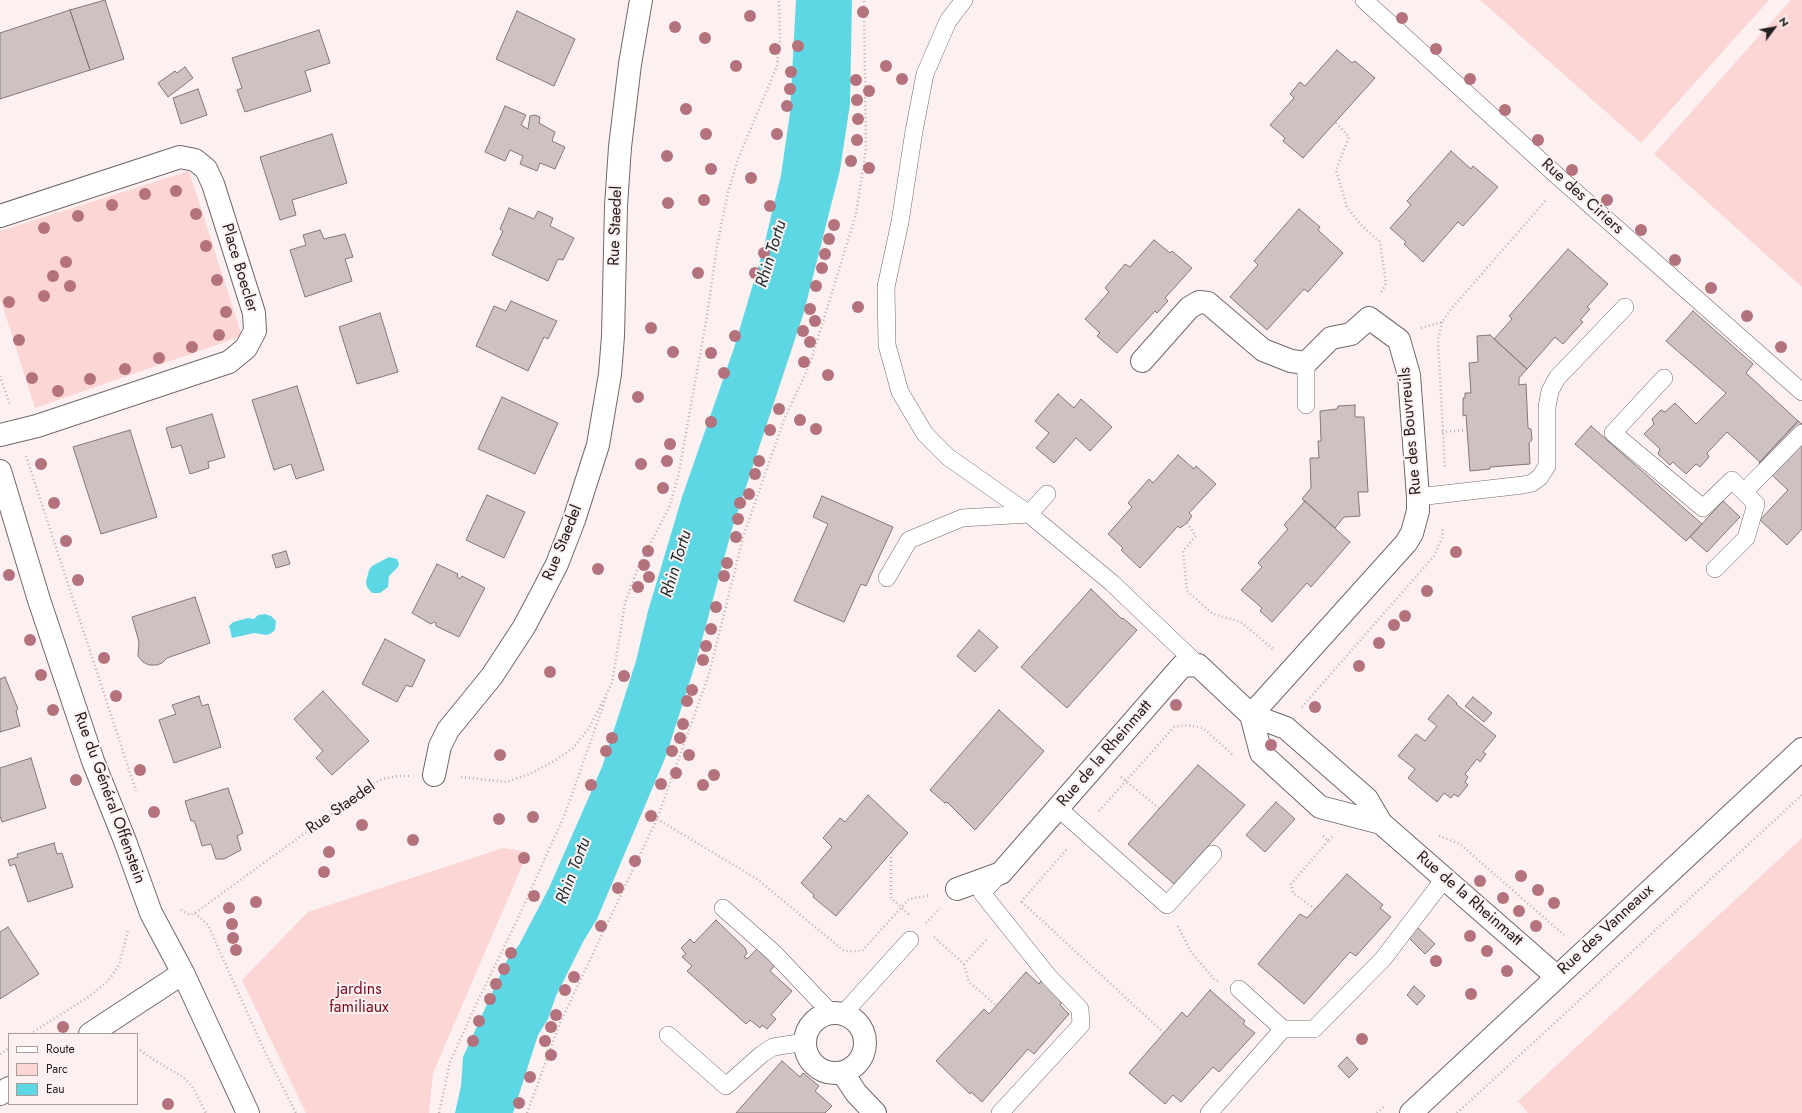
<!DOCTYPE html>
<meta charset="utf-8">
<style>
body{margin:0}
#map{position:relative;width:1802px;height:1113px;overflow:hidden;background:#fcf0f0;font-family:Jost,sans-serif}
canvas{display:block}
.legend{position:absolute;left:8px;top:1033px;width:130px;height:72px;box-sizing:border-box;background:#fcf0f0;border:1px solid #a69d9c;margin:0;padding:5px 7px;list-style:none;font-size:12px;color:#24201f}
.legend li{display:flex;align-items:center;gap:8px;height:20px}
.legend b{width:20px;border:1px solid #a69d9c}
.north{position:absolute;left:1754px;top:8px;width:40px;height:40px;-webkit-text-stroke:3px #fcf0f0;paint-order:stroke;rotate:58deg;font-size:11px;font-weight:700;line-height:16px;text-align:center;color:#24201f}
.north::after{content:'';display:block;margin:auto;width:14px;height:18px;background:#24201f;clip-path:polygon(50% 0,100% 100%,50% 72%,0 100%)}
</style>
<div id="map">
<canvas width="1802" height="1113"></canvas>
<ul class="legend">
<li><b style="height:5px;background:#fff"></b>Route</li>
<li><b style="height:11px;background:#fbd6d5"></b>Parc</li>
<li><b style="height:11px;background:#5ed7e4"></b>Eau</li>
</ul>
<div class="north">N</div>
</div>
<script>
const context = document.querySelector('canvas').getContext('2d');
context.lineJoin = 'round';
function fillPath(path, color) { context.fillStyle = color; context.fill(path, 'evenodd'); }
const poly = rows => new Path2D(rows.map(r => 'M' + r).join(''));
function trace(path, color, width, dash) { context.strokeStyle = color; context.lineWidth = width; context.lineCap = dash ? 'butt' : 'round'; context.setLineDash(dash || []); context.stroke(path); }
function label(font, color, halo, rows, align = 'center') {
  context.font = font + ' Jost,sans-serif'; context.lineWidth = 4; context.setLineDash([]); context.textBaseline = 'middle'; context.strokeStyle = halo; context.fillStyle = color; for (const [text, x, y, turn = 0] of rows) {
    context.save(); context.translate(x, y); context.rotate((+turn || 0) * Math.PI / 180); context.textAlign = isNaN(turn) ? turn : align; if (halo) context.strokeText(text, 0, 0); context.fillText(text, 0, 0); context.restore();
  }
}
fillPath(poly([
 [1480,0,1769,0,1641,143],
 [1791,0,1802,0,1802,287,1654,154],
 [189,171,242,336,35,408,0,298,0,231],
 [1802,838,1802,1113,1528,1113,1518,1101],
 [503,848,528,852,433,1073,429,1113,306,1113,242,980,308,912]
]), '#fbd6d5');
fillPath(poly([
 [796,0,852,0,850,104,840,170,804,312,732,529,696,662,666,756,597,919,583,942,556,996,548,1019,538,1035,513,1113,455,1113,461,1086,463,1057,507,960,519,945,549,888,602,767,636,661,648,611,682,497,734,348,762,254,781,175,790,113],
 [389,557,397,559,399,564,398,567,389,576,388,587,380,593,372,593,367,587,366,582,369,570,372,566],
 [265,614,271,616,276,621,275,630,270,634,266,635,254,633,232,638,229,626,233,622,248,618,254,619,258,615]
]), '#5ed7e4');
const building = poly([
 [105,0,124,59,90,70,70,10,105,0],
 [70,10,90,70,0,99,0,33,70,10],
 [517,11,575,39,554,86,496,59,517,11],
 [319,30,330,63,305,71,311,91,245,112,237,90,242,88,232,58,319,30],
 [1337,50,1352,63,1355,61,1375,78,1303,158,1283,141,1285,138,1270,125,1294,98,1290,94,1300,82,1305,86,1337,50],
 [185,67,193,78,168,97,158,83,175,71,177,73,185,67],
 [198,89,207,115,181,124,173,98,198,89],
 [505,106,526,115,521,125,528,129,530,116,535,115,540,117,539,123,555,132,552,141,565,147,555,169,540,163,537,171,520,164,523,156,510,150,505,161,485,152,505,106],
 [332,134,347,183,292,200,296,215,280,220,260,157,332,134],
 [1451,151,1471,169,1473,166,1498,187,1463,226,1458,222,1423,262,1404,244,1406,242,1390,228,1411,205,1407,201,1451,151],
 [509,208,534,219,538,211,553,218,550,226,574,238,563,260,558,259,548,281,492,255,503,231,500,229,509,208],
 [1299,209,1320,227,1318,230,1343,253,1308,292,1304,289,1267,330,1230,297,1258,265,1254,261,1299,209],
 [320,230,324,239,345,234,353,257,345,259,352,281,305,297,290,250,306,245,303,235,320,230],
 [1154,240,1170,253,1172,251,1192,268,1165,298,1168,301,1157,313,1155,311,1117,353,1097,336,1100,333,1085,319,1109,292,1105,288,1125,264,1130,267,1154,240],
 [1568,249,1608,284,1587,307,1590,309,1580,320,1583,322,1563,344,1555,337,1527,369,1494,339,1512,319,1509,316,1568,249],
 [511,301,557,321,548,339,544,337,528,371,476,346,494,306,506,311,511,301],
 [1693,311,1753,364,1746,373,1798,421,1760,462,1727,432,1707,453,1709,457,1700,467,1696,464,1686,474,1673,462,1670,465,1658,454,1660,449,1644,434,1654,424,1652,419,1661,410,1665,412,1675,403,1696,424,1726,393,1666,341,1693,311],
 [380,313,398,372,357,384,339,327,380,313],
 [1490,335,1527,369,1519,378,1519,385,1526,384,1528,428,1531,429,1532,440,1529,443,1530,464,1490,467,1490,469,1470,471,1466,415,1463,416,1463,398,1465,398,1465,393,1471,393,1469,363,1478,362,1477,336,1490,335],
 [297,386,324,470,296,479,291,464,274,470,252,400,297,386],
 [1058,394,1074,408,1081,399,1112,427,1090,451,1076,438,1054,463,1036,448,1049,433,1035,421,1058,394],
 [502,397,558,423,535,474,478,449,502,397],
 [1355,405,1355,417,1364,417,1368,492,1358,492,1360,516,1344,517,1335,528,1302,499,1311,488,1310,458,1319,458,1318,441,1321,441,1320,411,1337,409,1338,406,1355,405],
 [212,414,225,457,208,462,209,468,190,474,181,445,172,448,166,428,212,414],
 [1798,421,1802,424,1802,529,1787,545,1760,520,1788,490,1759,463,1798,421],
 [1591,426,1702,524,1686,541,1575,444,1591,426],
 [130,430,157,517,101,534,73,447,130,430],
 [1178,455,1194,469,1196,466,1216,484,1189,513,1192,516,1187,523,1180,528,1178,526,1140,568,1121,550,1123,548,1108,534,1132,507,1128,503,1149,479,1153,483,1178,455],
 [487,495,525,512,504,558,466,540,487,495],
 [822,496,893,527,866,586,861,584,844,622,794,601,828,524,813,517,822,496],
 [1305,501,1350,542,1311,587,1307,583,1272,622,1260,611,1262,608,1241,590,1262,567,1258,563,1288,529,1284,525,1305,501],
 [1723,501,1740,517,1707,552,1690,537,1723,501],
 [286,551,290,564,276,568,272,555,286,551],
 [437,564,458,574,457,577,460,579,462,576,485,588,459,637,436,626,436,623,434,622,431,624,412,613,437,564],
 [1091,589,1122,619,1123,618,1137,630,1067,708,1021,667,1091,589],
 [195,597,210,643,167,658,162,663,157,665,149,665,143,662,138,656,139,642,132,617,195,597],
 [979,630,998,647,975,672,957,656,979,630],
 [385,639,425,660,412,687,406,685,397,702,362,684,385,639],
 [5,677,18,709,16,711,20,726,0,732,0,679,5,677],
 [323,691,369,741,332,775,316,758,323,751,294,719,323,691],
 [1448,695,1457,703,1456,704,1496,736,1483,752,1486,754,1480,762,1477,759,1465,774,1468,777,1465,782,1468,785,1458,797,1454,794,1451,798,1444,793,1437,802,1408,778,1415,769,1398,756,1416,734,1425,741,1437,726,1428,719,1448,695],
 [199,696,202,706,208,704,221,747,174,763,159,720,176,714,172,705,199,696],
 [1473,697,1492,713,1484,722,1465,706,1473,697],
 [999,710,1044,751,975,830,947,802,945,803,930,790,999,710],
 [31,758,46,808,2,822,0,816,0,768,31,758],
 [1198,765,1245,805,1174,884,1128,844,1198,765],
 [228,788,243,833,237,836,241,850,224,859,216,859,211,844,202,846,196,826,194,821,191,821,185,801,228,788],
 [868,795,908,833,836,916,813,897,814,895,801,883,832,847,823,838,840,818,845,822,868,795],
 [1276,802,1295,819,1265,852,1246,835,1276,802],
 [54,843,57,854,62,853,73,887,28,902,15,864,10,866,8,860,18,857,17,854,54,843],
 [1347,874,1383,905,1380,908,1391,917,1356,956,1350,952,1304,1004,1258,964,1300,914,1307,918,1347,874],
 [716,920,745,948,747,953,744,957,746,958,747,959,757,949,775,965,770,971,792,991,771,1015,776,1019,767,1029,762,1025,760,1028,750,1020,746,1024,687,971,692,966,682,957,686,954,681,948,690,939,694,943,716,920],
 [8,927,39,974,0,999,0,932,8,927],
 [1417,927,1435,944,1425,954,1408,937,1417,927],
 [1026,972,1039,984,1041,981,1063,1001,1060,1005,1069,1014,1034,1054,1028,1049,982,1102,971,1092,970,1094,936,1061,984,1009,989,1014,1026,972],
 [1414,986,1425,996,1417,1005,1407,995,1414,986],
 [1210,990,1245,1021,1243,1024,1255,1033,1219,1072,1213,1067,1181,1102,1173,1095,1165,1104,1129,1073,1182,1012,1187,1017,1210,990],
 [1347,1057,1358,1069,1349,1078,1338,1066,1347,1057],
 [782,1061,800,1077,803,1073,819,1086,815,1091,832,1106,825,1113,736,1113,782,1061]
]);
fillPath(building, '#cdc2c1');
trace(building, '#827877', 1);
const service = poly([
 [964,0,948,21,925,74,914,131,900,222,886,287,887,345,900,392,925,434,948,457,1029,514,1047,494],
 [1364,0,1563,181,1802,392],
 [1664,378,1613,433,1703,508,1732,480,1744,492],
 [1306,405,1306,363],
 [1418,497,1523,485,1532,483,1540,477,1547,466,1547,407,1550,391,1557,378,1625,307],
 [1715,569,1746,538,1756,504,1744,492,1802,433],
 [887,578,909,540,962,518,1029,514,1112,583,1198,665],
 [1058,808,1167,905,1213,854],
 [999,875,982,893,1049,977,1080,1009,1081,1025,1000,1113],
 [723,908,774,953,831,1013],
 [1239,989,1283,1029],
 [843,1014,910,940],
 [668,1035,726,1086,762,1054,773,1047,805,1042],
 [1209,1113,1283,1029,1314,1029,1383,959,1445,878]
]);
const minor = poly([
 [0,216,180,157,195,160,206,169,213,184,254,313,255,331,246,348,229,362,37,426,0,435],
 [1142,361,1189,308,1199,302,1208,303,1263,350,1291,361,1306,363,1331,338,1351,334,1369,318,1399,340,1409,375,1418,497,1418,511,1412,533,1406,543,1251,715],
 [1251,715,1261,753,1320,807,1381,823],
 [434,775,440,746,448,730,492,676,524,627,541,595,557,564,574,520,598,445,610,374,613,336,616,206,620,147,630,64,641,0],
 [957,889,1001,873,1182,666,1198,665,1251,715,1286,728,1367,799,1381,823,1556,976],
 '805 1043a30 30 0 1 1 60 0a30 30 0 1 1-60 0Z',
 [843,1073,856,1093,875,1113],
 [1411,1113,1802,749]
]);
const tertiary = poly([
 [0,471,39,600,93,761,125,841,151,913,183,973,248,1113],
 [90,1034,183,973],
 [0,1094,9,1088]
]);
trace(service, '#736868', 18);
trace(minor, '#736868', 24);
trace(tertiary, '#736868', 24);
trace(poly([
 [1336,123,1349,137,1336,170,1347,207,1361,225,1380,242,1386,283,1380,295],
 [1442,322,1438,340,1445,469],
 [1421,328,1442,322,1452,308,1547,199],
 [0,376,10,405],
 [1442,432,1467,430],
 [26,456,136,791],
 [1187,523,1196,536,1183,551,1187,591,1213,614,1241,622,1273,649],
 [1302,707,1434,556,1442,538,1443,527],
 [461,777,506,782,530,774,556,760,573,748,589,728,612,683,625,603,639,565,669,508,678,477,707,316,717,246,728,192,738,159,777,66,780,38,779,0],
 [1121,777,1160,809],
 [1099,811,1174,727,1187,725,1203,728,1233,755],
 [657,819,757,879,844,951,862,951,909,899,931,895],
 [1323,836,1328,841,1332,837],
 [1439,836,1460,844,1564,935],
 [891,853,891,898,911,916],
 [1021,902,1067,849],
 [1022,902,1164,1033],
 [1315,909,1293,893,1291,884,1328,841],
 [181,910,190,915,195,913,371,785,383,779,397,776,409,776],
 [195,913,208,925,264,1050,296,1113],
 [926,923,940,908],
 [1178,926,1191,952,1215,980,1218,981],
 [934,937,964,964,988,938],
 [964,964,969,982,997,1006],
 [30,1034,90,996,108,981,119,965,128,930],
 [137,1048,154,1060,183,1077,192,1086,206,1113],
 [0,1054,9,1048],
 [439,1113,450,1062,474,1009,519,916,565,814,607,695],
 [527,1113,560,1023,657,819,709,674,744,534,784,420,810,364,856,214,866,149,864,0],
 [1377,1113,1385,1106],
 [1457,1113,1802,795]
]), '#bbb1b1', 2.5, [1, 3]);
trace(service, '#fff', 17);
trace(minor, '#fff', 22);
trace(tertiary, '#fff', 22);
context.fillStyle = '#b3727c';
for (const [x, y] of [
 [863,12],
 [750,16],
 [1402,18],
 [675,27],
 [705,38],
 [798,46],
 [775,49],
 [1436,49],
 [736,66],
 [886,66],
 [791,72],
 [902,79],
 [1470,79],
 [856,80],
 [790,89],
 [869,91],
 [857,100],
 [787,106],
 [686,109],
 [1505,110],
 [858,119],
 [706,134],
 [777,134],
 [857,140],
 [1538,140],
 [667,156],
 [851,161],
 [869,168],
 [711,169],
 [1572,170],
 [751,178],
 [176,191],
 [145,194],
 [704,200],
 [1607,200],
 [668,203],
 [112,205],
 [770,206],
 [196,214],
 [78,216],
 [834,225],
 [44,228],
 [1641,230],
 [829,239],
 [206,246],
 [764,253],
 [825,254],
 [1675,260],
 [66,262],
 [822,268],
 [698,273],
 [755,273],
 [53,276],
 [217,280],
 [70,286],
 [816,286],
 [1711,288],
 [44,296],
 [9,302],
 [858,307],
 [810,309],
 [226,312],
 [1747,316],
 [815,321],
 [651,328],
 [803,331],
 [219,335],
 [735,336],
 [19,340],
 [810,342],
 [192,347],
 [1781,347],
 [673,352],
 [711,353],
 [159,358],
 [804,362],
 [125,369],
 [724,373],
 [828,375],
 [32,378],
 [90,379],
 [58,391],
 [638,397],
 [779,409],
 [800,420],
 [711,422],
 [816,429],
 [770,430],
 [670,444],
 [667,461],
 [759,461],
 [41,464],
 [641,464],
 [755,474],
 [663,488],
 [749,494],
 [54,503],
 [740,503],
 [738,519],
 [736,537],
 [66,541],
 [648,551],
 [1456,552],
 [727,563],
 [644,565],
 [598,569],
 [9,575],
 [724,576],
 [649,577],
 [78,580],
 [638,587],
 [1427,591],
 [716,607],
 [1405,616],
 [1394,625],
 [711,629],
 [30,640],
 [1379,643],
 [706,646],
 [104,658],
 [703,660],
 [1359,666],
 [550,672],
 [41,675],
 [624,676],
 [692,690],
 [116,696],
 [687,701],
 [1176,705],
 [1315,707],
 [53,710],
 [683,724],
 [612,738],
 [680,738],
 [1271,745],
 [606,751],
 [672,751],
 [500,755],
 [689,755],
 [140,770],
 [676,773],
 [714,775],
 [76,780],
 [661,784],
 [591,785],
 [703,785],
 [154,812],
 [651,816],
 [533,817],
 [499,819],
 [362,825],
 [413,840],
 [329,852],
 [524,858],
 [635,861],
 [324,872],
 [1521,876],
 [1480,881],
 [618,888],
 [1538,890],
 [534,896],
 [1503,898],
 [256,902],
 [1554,903],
 [229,908],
 [1519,911],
 [232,924],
 [601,926],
 [1536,926],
 [1470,936],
 [233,938],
 [236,950],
 [1487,951],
 [511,953],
 [1436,961],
 [504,969],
 [1507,971],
 [574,977],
 [496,984],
 [565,990],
 [1471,994],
 [490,999],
 [556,1015],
 [479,1021],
 [63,1027],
 [551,1027],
 [1362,1039],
 [473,1041],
 [545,1041],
 [551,1055],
 [530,1077],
 [519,1103],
 [168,1104]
]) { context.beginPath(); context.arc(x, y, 6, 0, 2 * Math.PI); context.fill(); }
label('16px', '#24201f', '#fcf0f0', [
 ["Rue des Ciriers",1582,197,42],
 ["Rue Staedel",616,226,-88],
 ["Place Boecler",239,268,73],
 ["Rue des Bouvreuils",1411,431,-95],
 ["Rue Staedel",563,543,-68],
 ["Rue de la Rheinmatt",1105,754,-49],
 ["Rue du Général Offenstein",109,798,70],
 ["Rue Staedel",341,808,-35],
 ["Rue de la Rheinmatt",1469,899,41],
 ["Rue des Vanneaux",1606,930,-43]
]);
label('16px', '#770b1d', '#fcf0f0', [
 ["jardins",359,990],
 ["familiaux",359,1008]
]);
label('italic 17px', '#1a2f31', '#fcf0f0', [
 ["Rhin Tortu",772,254,-73],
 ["Rhin Tortu",677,564,-73],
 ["Rhin Tortu",574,871,-69]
]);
</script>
